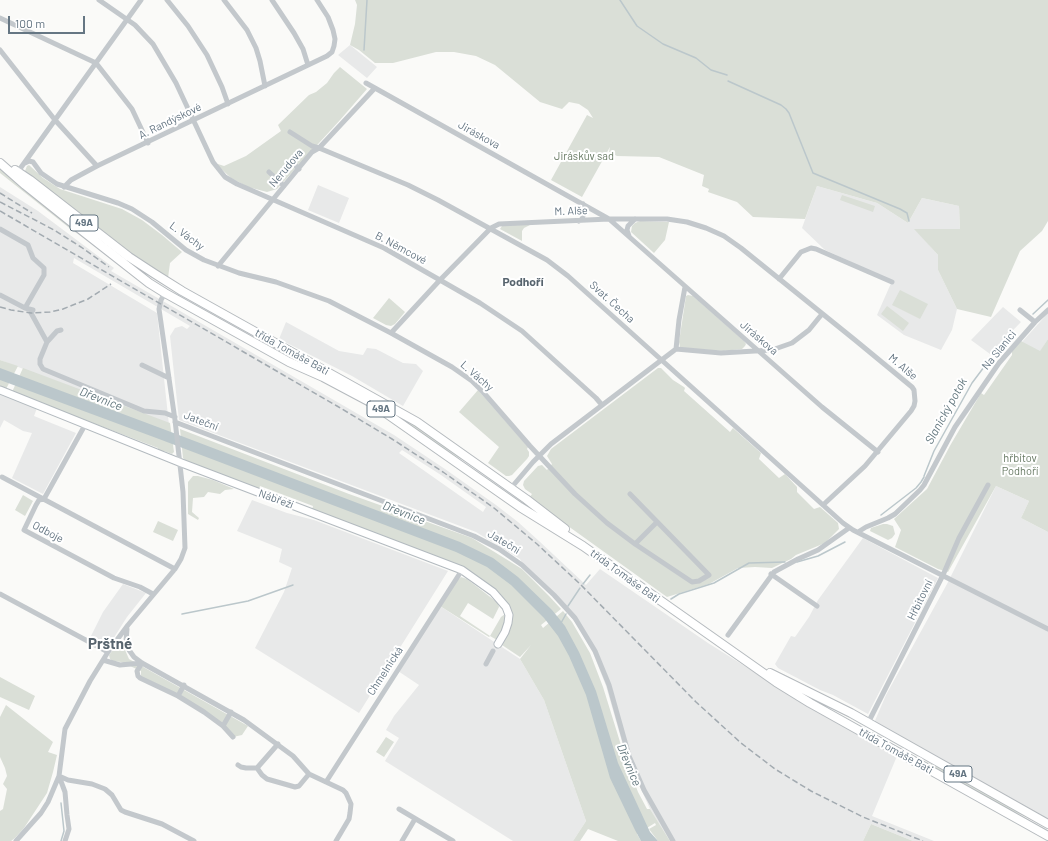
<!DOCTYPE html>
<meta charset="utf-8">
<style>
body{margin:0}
#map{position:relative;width:1048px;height:841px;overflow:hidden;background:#fafaf8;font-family:Barlow,sans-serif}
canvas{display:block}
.scale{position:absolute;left:8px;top:16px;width:77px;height:18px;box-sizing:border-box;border:2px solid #657683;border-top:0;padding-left:5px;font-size:12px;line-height:14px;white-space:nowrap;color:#657683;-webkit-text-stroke:3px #fff;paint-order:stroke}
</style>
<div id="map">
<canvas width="1048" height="841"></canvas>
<div class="scale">100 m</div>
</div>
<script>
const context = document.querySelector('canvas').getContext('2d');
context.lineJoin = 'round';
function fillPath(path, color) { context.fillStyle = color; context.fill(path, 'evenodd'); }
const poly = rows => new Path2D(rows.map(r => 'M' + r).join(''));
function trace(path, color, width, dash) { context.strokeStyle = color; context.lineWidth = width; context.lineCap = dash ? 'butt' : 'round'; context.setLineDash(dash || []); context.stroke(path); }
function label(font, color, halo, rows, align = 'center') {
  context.font = font + ' Barlow,sans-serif'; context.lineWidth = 4; context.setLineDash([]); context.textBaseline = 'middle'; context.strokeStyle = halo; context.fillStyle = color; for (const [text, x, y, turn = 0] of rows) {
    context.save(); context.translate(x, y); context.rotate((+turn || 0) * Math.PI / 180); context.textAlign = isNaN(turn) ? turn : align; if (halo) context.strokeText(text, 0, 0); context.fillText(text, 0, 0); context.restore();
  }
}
fillPath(poly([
 [350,45,377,67,367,78,338,55],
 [318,185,349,198,339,223,308,210],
 [817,186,877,203,908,223,922,198,959,206,960,229,915,229,938,255,938,270,957,309,952,330,941,350,904,335,877,315,892,281,825,250,802,228],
 [0,187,38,211,114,268,111,271,339,403,394,435,445,469,496,505,518,522,539,541,586,585,600,569,708,643,805,704,897,756,872,816,934,841,913,841,871,824,863,841,670,841,650,809,626,756,606,686,593,653,577,625,550,589,522,563,520,559,476,532,179,420,170,336,175,328,182,326,187,329,190,326,74,258,73,263,157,313,169,425,0,360],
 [402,450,441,475,486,507,483,512,399,453],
 [1003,307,1021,322,990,354,971,340],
 [1048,313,1048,339,1040,352,1022,342],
 [286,322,339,351,363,355,367,348,376,349,403,363,416,364,423,371,403,406,352,376,279,339],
 [0,393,37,408,34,416,76,433,43,494,12,478,32,433,23,431,4,420,0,428],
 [996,486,1029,501,1021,518,1048,532,1048,820,874,723,886,695,947,584],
 [252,500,287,513,314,520,448,571,359,713,255,648,284,592,292,568,279,562,282,549,237,531],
 [863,538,938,578,868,714,833,695,820,690,778,668,775,664,791,636,795,637,809,617,818,600],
 [123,584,146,593,127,617,108,647,91,636,103,612],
 [440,606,520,659,544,700,586,821,573,841,513,841,385,761,399,738,386,730,394,716,419,685,398,671]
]), '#e8e9e9');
fillPath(poly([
 [355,0,1048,0,1048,221,1042,231,1020,251,991,317,957,309,938,270,938,255,914,229,960,229,959,206,922,198,908,223,877,203,817,186,805,219,753,217,737,202,708,192,709,189,702,186,704,175,659,157,617,156,609,152,610,147,582,197,551,180,587,115,593,118,588,110,579,104,569,102,562,109,540,102,495,65,476,56,454,52,436,52,393,63,375,63,359,50,350,45,355,24,357,5],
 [340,67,367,89,340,120,277,189,267,192,248,187,231,178,217,165,218,164,224,166,246,156,281,131,278,125,309,95,316,92,327,83,334,73],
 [29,165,43,178,60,189,122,209,142,220,162,235,182,252,170,263,168,278,113,241,25,171,27,166],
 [0,169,60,217,77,234,0,173],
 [842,195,875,206,873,212,840,200],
 [640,221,669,222,665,240,654,253,631,232,632,226,635,223],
 [529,224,530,225,524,228,522,231,522,241,500,229,502,226],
 [900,290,928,304,920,319,892,305],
 [688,295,693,296,744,341,746,344,745,346,742,349,723,351,683,348,680,347,679,342,686,296],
 [389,298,405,312,395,324,391,326,386,325,373,318],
 [887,306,909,323,903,331,881,314],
 [1048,339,1048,532,1021,518,1029,501,996,486,948,572,938,569,895,547,901,530,894,519,927,489,951,444,981,393,984,395,1012,355,1012,350,1021,341,1040,351],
 [0,360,18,366,6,389,0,387],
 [23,368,170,423,174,452,172,454,164,451,163,452,158,450,158,448,12,392],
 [658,368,661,368,673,380,684,387,685,388,684,391,730,432,733,428,761,453,759,459,779,478,785,474,797,487,797,492,814,509,820,507,838,523,839,529,825,543,796,555,791,559,772,568,755,567,738,568,709,584,667,597,529,498,532,494,525,489,523,485,524,481,538,466,542,465,547,470,552,464,547,456,551,449],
 [478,390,528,447,527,449,529,452,529,456,527,459,512,475,509,476,506,476,488,463,499,447,459,412],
 [392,413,414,424,470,464,447,451],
 [180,429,349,494,472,538,522,569,549,596,561,609,541,625,543,628,563,611,572,622,590,653,603,687,625,758,638,792,647,809,650,809,670,841,658,841,649,829,656,825,655,823,637,834,641,841,618,841,588,829,580,841,573,841,586,821,544,700,520,659,531,645,520,657,502,645,510,630,513,617,510,607,501,595,496,591,459,567,418,549,312,510,313,506,260,486,259,490,186,461,183,458],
 [193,476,198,476,213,480,234,489,225,490,220,494,208,492,204,497,193,498,192,512,199,518,198,520,188,514,188,482],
 [23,495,33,501,25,516,15,510],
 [158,521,178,530,173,541,153,532],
 [883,524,887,524,893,526,895,534,892,538,888,540,870,531,871,528],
 [461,577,467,579,498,603,499,607,493,619,468,603,460,616,490,636,501,617,505,614,505,623,502,631,497,640,490,636,489,637,440,606,456,581],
 [122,643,129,659,248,726,242,735,233,737,204,712,141,679,141,671,121,662,113,661,110,659,109,655,117,645],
 [0,677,35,696,29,710,0,697],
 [6,705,53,742,48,752,57,755,53,772,47,793,24,828,15,838,11,841,0,841,0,811,3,809,7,789,3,784,7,776,5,768,0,757,0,717],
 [386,737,394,742,384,757,376,752],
 [882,739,920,759,943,769,1048,828,1048,829,1026,817,1001,806],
 [871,824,913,841,863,841]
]), '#dadfd7');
fillPath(poly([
 [0,368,163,429,460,542,493,558,518,577,552,610,565,626,579,652,596,691,618,763,650,832,658,841,641,841,635,830,610,778,586,695,569,656,558,636,544,618,511,585,487,567,456,552,159,439,0,380]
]), '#bbc7cb');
trace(poly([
 [620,0,637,26,663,44,696,58,711,70,727,75],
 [364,50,367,0],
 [728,81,781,105,786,109,789,113,813,173,900,209,907,213,909,221],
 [1033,314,1048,300],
 [924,476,934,451,972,383,990,359],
 [881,515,916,488,921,482,924,477],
 [797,562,818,556,845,542],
 [583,584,590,575],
 [671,599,679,594,714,583,749,563,785,562],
 [568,606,580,588],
 [182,614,248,601,293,585],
 [561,623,566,614],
 [61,803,64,831,61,841]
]), '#bbc7cb', 1.5);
const secondary = poly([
 [0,390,179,462,462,570,493,592,506,607,509,615,508,623,505,632,498,644]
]);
const primary = poly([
 [0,163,25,185,80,229,149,283,165,293,289,362,323,377,370,402,520,507,583,546,776,682,810,703,1048,836],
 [15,170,30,180,129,257,155,274,182,291,417,422,526,499,565,529],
 [770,673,851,713,1048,824]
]);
trace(secondary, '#b3babf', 9);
trace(primary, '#b5babe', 10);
trace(poly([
 [99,0,135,25,153,44,176,83,213,162,225,177,237,184,384,248,480,303,522,331,596,398,602,405],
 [167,0,188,26,207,55,222,87,228,104],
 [224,0,247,30,256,48,260,61,265,86],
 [272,0,294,33,303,49,308,65],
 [0,18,96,63,132,109,148,143],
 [0,50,55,120,97,166],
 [366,83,609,219,822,407,878,452],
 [290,132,312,146,319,148,408,185,438,200,547,260,568,276,843,523,853,530,1048,629],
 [25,163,29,161,33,162,41,173,57,184,118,203,132,209,152,222,186,250,204,260,239,273,276,282,329,301,391,333,452,367,472,381,483,392,530,446,575,494,607,523,635,544,692,582,699,581,709,575,630,494],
 [293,163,299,169],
 [269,172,284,186],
 [17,173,141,0],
 [64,187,71,180,97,166,327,56,332,52,334,46,335,39,333,30,328,17,317,0],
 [579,221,582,219,584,213,585,207,583,204],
 [0,229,28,245,33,258,44,268,44,275,25,308],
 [629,236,627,230,628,226,635,219],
 [218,266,312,152,319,148,374,89],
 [779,279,801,252,811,248,816,249,892,282],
 [0,295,25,308,33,310,31,313,47,342,40,359,40,364,43,369,144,411,165,413,175,417],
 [1020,310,1035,322],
 [391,333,440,280,491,228,499,224,609,219,667,219,687,222,706,228,724,236,741,248,855,340,912,387,914,390,915,401,914,406,911,411,865,466,823,505],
 [47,342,57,331,61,330],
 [676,349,679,320,685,287],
 [142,365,169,378],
 [175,422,474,536,499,549,522,565,554,595,575,618,595,651,609,685,629,756,644,790,673,841],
 [85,425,44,499,39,500,36,505,24,530,114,578,140,587,153,594],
 [2,477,175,569],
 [511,488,533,462,551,444,676,349,721,353,772,350,792,343,809,330,822,314],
 [858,532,866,527,888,518,895,514,920,490,924,485,955,427,999,363,1035,322,1048,310],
 [635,544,657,522],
 [771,574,817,606],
 [0,594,108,652],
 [127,629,126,641,129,650,134,657,142,663,244,720,293,756,309,774,343,790,346,793,351,804,350,813,349,819,336,841],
 [728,635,774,572,798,559,818,550,849,528],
 [103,660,120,665,142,663],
 [142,663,137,671,138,676,140,678,178,696,204,712,223,726,233,737],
 [486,664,493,651],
 [178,696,184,685],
 [868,723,943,575,959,538,988,485],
 [223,726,231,712],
 [238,765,241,767,246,768,257,768,262,775,267,779,295,787,299,786,309,774],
 [257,768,278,744],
 [59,776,68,780,92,784,105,789,112,795,121,810,125,812,162,824,194,841],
 [326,782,462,570],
 [399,809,453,841],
 [16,841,41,813,48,802,59,776],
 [65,841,69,829,67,815,65,792,59,776,65,729,90,681,108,652,128,625,175,569,181,559,185,548,183,492,175,420,159,309,161,300,165,293],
 [402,841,415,819]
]), '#c3c8cc', 5);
trace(secondary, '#fff', 7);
trace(primary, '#fff', 8);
trace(poly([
 [0,193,32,213],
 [0,202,37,221,54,230,81,247,109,267],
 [0,211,337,406,392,439,443,472,494,508,537,544,579,583,696,702,741,743,775,769,811,791,863,817,923,841],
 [0,307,11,310,31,313,50,312,63,309,88,299,111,284]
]), '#a2aab0', 1.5, [6, 3]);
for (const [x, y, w] of [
 [84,223,28],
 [381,409,28],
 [958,774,28]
]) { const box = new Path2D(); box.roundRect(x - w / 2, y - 8, w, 16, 3); context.fillStyle = '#fff'; context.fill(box); trace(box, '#657683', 1); }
label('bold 10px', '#657683', null, [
 ["49A",84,223],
 ["49A",381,409],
 ["49A",958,774]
]);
label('11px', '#657683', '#fff', [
 ["A. Randýskové",170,121,-26],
 ["Jiráskova",479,135,29],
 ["Nerudova",286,168,-50],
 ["M. Alše",571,211,-2],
 ["L. Váchy",187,236,36],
 ["B. Němcové",401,248,28],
 ["Svat. Čecha",612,302,42],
 ["Jiráskova",759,338,41],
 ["Na Slanici",999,350,-51],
 ["třída Tomáše Bati",292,352,29],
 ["M. Alše",903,367,40],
 ["L. Váchy",477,376,41],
 ["Jateční",201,421,21],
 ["Nábřeží",276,499,20],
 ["Odboje",48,532,28],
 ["Jateční",504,542,31],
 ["třída Tomáše Bati",625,576,36],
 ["Hřbitovní",920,600,-64],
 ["Chmelnická",385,671,-57],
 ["třída Tomáše Bati",896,751,29]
]);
label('11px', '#687a64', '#fff', [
 ["Jiráskův sad",584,156],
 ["hřbitov",1020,458],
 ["Podhoří",1020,471]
]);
label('bold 12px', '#57646e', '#fff', [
 ["Podhoří",523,282]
]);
label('italic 12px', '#60757c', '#fff', [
 ["Dřevnice",101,399,21],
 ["Slanický potok",946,411,-61],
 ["Dřevnice",404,513,21],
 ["Dřevnice",629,765,67]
]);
label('bold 15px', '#57646e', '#fff', [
 ["Prštné",110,644]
]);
</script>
